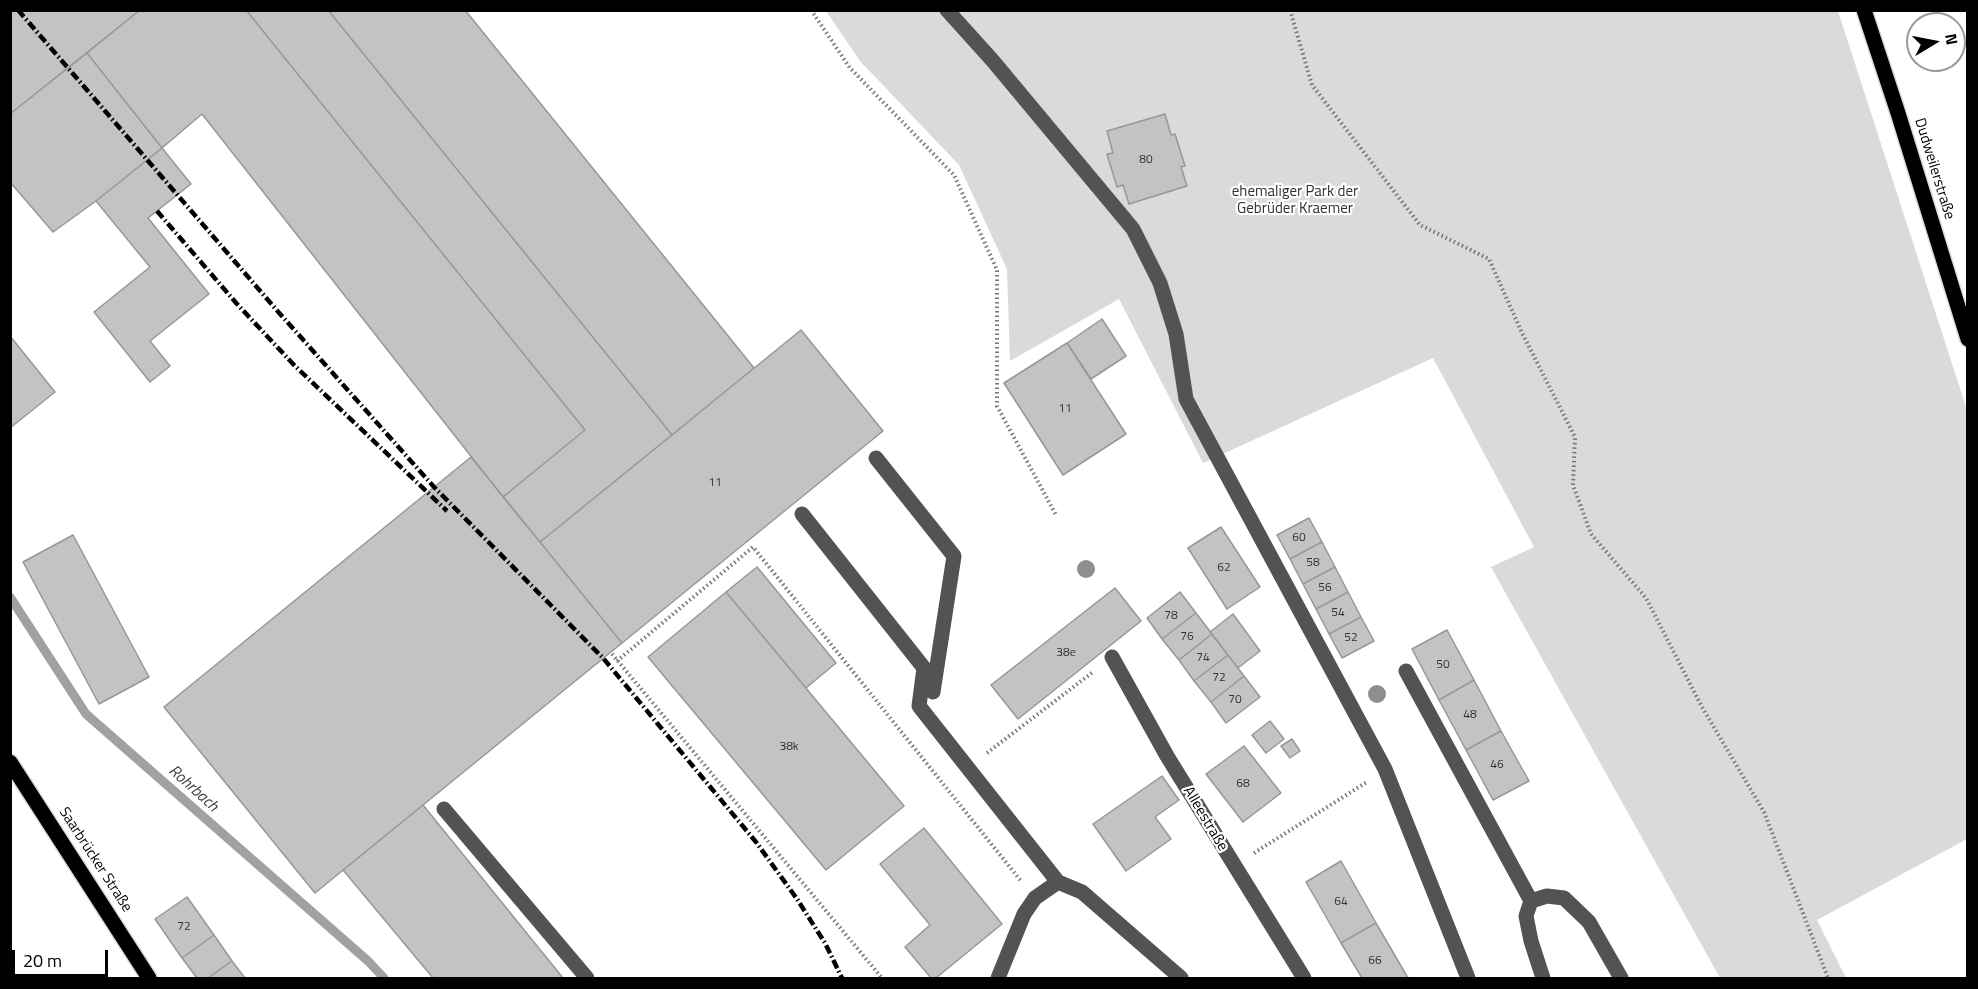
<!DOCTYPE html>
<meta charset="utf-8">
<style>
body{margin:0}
#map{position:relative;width:1978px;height:989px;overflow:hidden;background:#fff;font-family:"Titillium Web",sans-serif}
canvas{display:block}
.frame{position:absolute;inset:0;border:12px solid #000;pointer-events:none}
.north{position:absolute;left:1906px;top:12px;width:60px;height:60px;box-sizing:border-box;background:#fff;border:2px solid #999;border-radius:50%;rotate:80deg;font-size:16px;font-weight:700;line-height:24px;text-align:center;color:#000}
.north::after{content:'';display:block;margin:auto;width:21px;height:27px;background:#000;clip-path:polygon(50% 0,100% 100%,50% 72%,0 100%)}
.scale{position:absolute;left:12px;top:950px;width:96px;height:27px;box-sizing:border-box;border:3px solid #000;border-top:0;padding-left:8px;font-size:18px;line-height:21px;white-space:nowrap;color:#000;-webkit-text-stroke:4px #fff;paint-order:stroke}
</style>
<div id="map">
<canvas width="1978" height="989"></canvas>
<div class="frame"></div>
<div class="north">N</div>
<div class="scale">20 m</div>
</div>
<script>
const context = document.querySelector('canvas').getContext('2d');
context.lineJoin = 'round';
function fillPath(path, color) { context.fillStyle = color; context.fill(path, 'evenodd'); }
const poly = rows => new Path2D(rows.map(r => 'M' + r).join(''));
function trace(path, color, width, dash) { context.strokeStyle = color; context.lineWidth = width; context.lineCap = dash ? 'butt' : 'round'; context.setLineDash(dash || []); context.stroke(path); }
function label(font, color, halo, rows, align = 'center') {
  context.font = font + ' "Titillium Web",sans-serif'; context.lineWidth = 4.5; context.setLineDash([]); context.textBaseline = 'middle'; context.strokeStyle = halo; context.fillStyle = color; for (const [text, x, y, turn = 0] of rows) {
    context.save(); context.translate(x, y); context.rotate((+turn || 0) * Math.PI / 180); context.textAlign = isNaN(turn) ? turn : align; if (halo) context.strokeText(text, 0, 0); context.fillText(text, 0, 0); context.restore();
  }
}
fillPath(poly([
 [826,11,1838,11,1967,410,1967,839,1817,920,1846,978,1720,978,1491,567,1534,547,1433,358,1203,463,1119,299,1010,361,1007,269,959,165,860,61]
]), '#dadada');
trace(poly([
 [10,597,86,714,368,961,384,978]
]), '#a1a1a1', 9);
const building = poly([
 [10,10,140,10,10,114,10,10],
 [140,10,246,10,585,430,503,497,202,114,162,148,87,53,140,10],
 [246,10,328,10,672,435,540,542,503,497,585,430,246,10],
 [328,10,465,10,754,368,672,435,328,10],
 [87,53,162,148,96,201,53,232,10,182,10,114,87,53],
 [1165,114,1171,135,1175,134,1185,166,1181,167,1187,186,1129,204,1123,185,1117,187,1107,154,1113,153,1107,131,1165,114],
 [162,148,191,184,148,218,209,294,150,341,170,366,150,382,94,312,150,267,96,201,162,148],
 [1102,319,1126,356,1091,379,1067,343,1102,319],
 [801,330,883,431,622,643,540,542,801,330],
 [10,336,55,392,10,428,10,336],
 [1067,343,1126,434,1063,475,1004,383,1067,343],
 [471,457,622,643,315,893,164,707,471,457],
 [1309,518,1322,542,1290,559,1277,535,1309,518],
 [1221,527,1260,587,1227,609,1188,548,1221,527],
 [73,535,149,677,99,704,23,562,73,535],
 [1322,542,1335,567,1303,584,1290,559,1322,542],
 [757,567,836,663,806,688,726,592,757,567],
 [1335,567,1348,592,1316,609,1303,584,1335,567],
 [1115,588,1141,621,1018,719,991,685,1115,588],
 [726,592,904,806,826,870,648,657,726,592],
 [1180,592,1196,613,1162,639,1147,618,1180,592],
 [1348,592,1361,617,1329,634,1316,609,1348,592],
 [1196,613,1212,634,1179,660,1162,639,1196,613],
 [1233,614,1260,651,1238,668,1210,632,1233,614],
 [1361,617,1374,641,1342,658,1329,634,1361,617],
 [1447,630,1474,680,1439,700,1412,649,1447,630],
 [1212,634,1228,655,1194,681,1179,660,1212,634],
 [1228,655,1244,676,1211,702,1194,681,1228,655],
 [1244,676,1260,697,1226,723,1211,702,1244,676],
 [1474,680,1501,731,1466,750,1439,700,1474,680],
 [1270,721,1284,739,1266,753,1252,735,1270,721],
 [1501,731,1529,781,1493,800,1466,750,1501,731],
 [1292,739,1300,751,1290,758,1281,746,1292,739],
 [1244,746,1281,793,1243,822,1206,774,1244,746],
 [1162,776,1179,800,1155,817,1171,839,1126,871,1093,824,1162,776],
 [423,805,563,978,433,978,343,870,423,805],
 [924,828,1002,924,936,978,931,978,905,947,930,925,880,864,924,828],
 [1341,861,1376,923,1341,943,1306,882,1341,861],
 [187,897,214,935,182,958,155,919,187,897],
 [1376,923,1408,978,1362,978,1341,943,1376,923],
 [214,935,232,961,208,978,197,978,182,958,214,935],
 [232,961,245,978,208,978,232,961]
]);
fillPath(building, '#c3c3c3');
trace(building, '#979797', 1.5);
const major = poly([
 [1864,10,1898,113,1968,339],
 [10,762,149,978]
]);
trace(major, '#dbdbdb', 18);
trace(poly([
 [811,10,850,68,954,175,997,270,997,406,1056,515],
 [1290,10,1312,85,1420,225,1489,259,1522,333,1575,437,1573,485,1591,534,1646,598,1702,707,1764,812,1828,978],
 [612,654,882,978],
 [617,661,753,547,1021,881],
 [987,753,1093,672],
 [1254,853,1367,782]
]), '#757575', 4, [1.5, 3]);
trace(poly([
 [947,10,993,61,1133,229,1160,283,1176,334,1186,399,1385,769,1468,978],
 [876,458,954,556,933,692],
 [802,514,924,668,919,706,1058,882],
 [1112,657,1167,756,1304,978],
 [1406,671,1531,901],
 [444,809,587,978],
 [998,978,1024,914,1035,898,1058,882,1082,892,1181,978],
 [1543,978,1531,941,1526,916,1531,901,1547,896,1564,898,1589,922,1621,978]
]), '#535353', 15);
trace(major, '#000', 15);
trace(poly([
 [18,10,274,307,434,487,603,658,756,842,797,899,825,943,842,978],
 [157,211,237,304,294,365,447,511]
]), '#000', 4.5, [9, 3, 1.5, 3]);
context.fillStyle = '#8e8e8e';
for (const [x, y] of [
 [1086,569],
 [1377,694]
]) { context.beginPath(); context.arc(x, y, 9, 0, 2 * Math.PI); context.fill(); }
label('12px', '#313131', null, [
 ["80",1146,160],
 ["11",1065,409],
 ["11",715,483],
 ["60",1299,538],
 ["58",1313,563],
 ["62",1224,568],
 ["56",1325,588],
 ["54",1338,613],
 ["78",1171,616],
 ["76",1187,637],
 ["52",1351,638],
 ["38e",1066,653],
 ["74",1203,658],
 ["50",1443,665],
 ["72",1219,678],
 ["70",1235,700],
 ["48",1470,715],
 ["38k",789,747],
 ["46",1497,765],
 ["68",1243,784],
 ["64",1341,902],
 ["72",184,927],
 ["66",1375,961]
]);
label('15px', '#000', '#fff', [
 ["Dudweilerstraße",1934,169,73],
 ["Alleestraße",1205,819,59],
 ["Saarbrücker Straße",95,860,57]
]);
label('15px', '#313131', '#fff', [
 ["ehemaliger Park der",1295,192],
 ["Gebrüder Kraemer",1295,209]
]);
label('italic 16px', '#424242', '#fff', [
 ["Rohrbach",193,789,42]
]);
</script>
